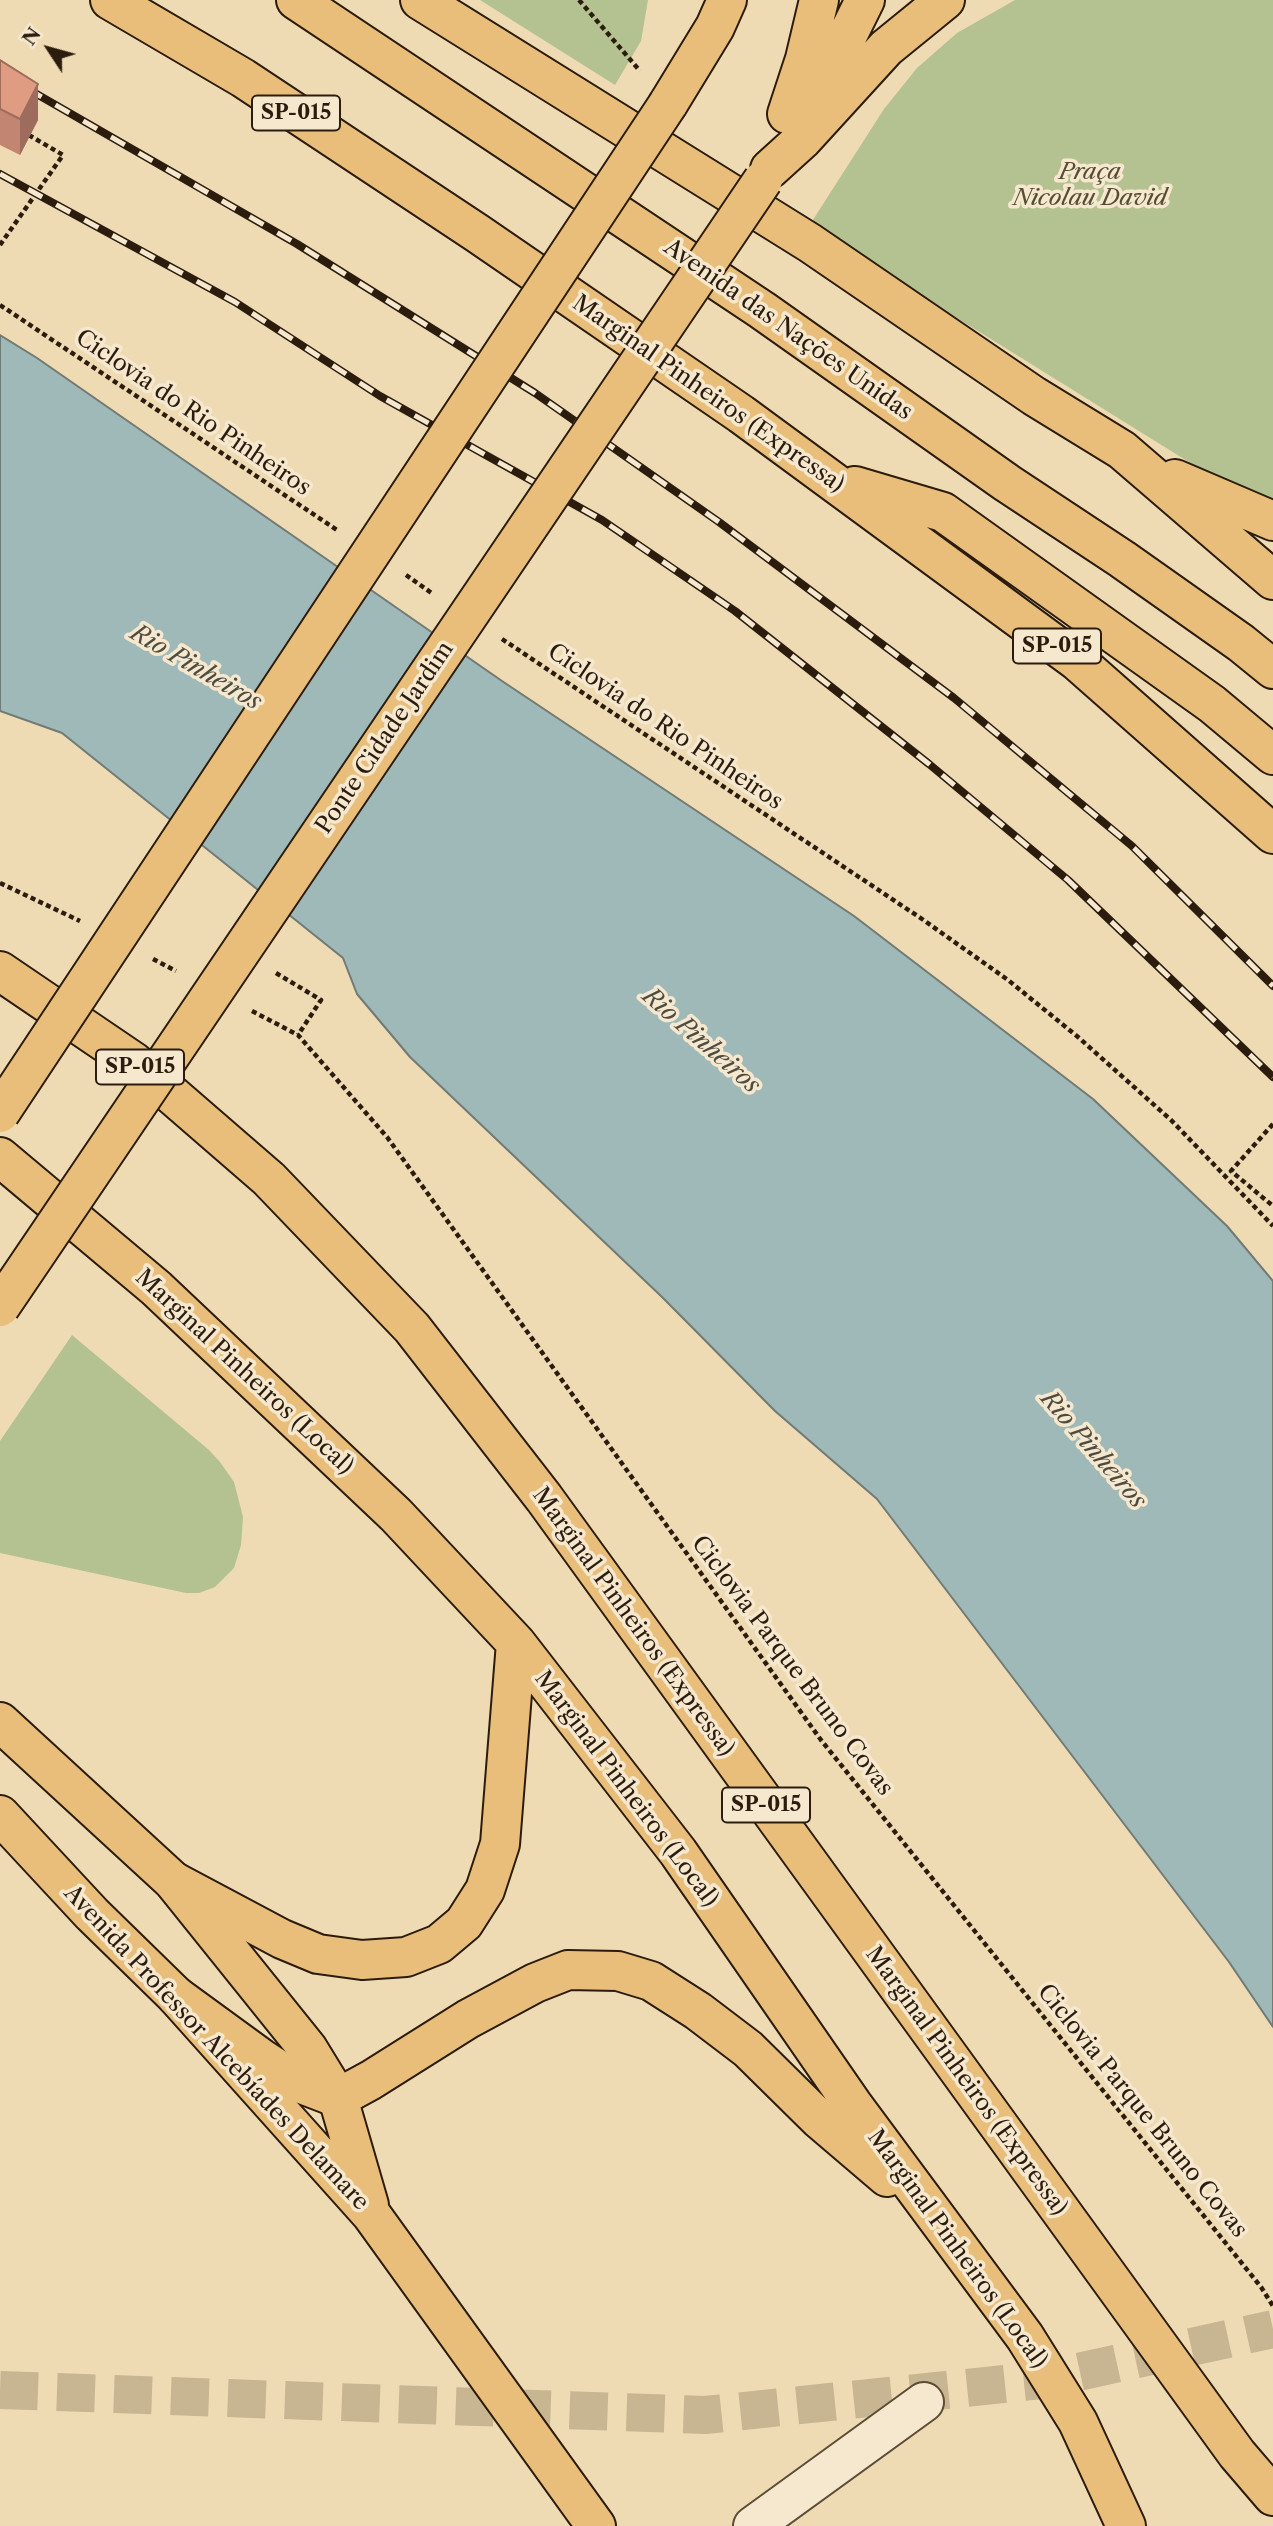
<!DOCTYPE html>
<meta charset="utf-8">
<style>
body{margin:0}
#map{position:relative;width:1273px;height:2526px;overflow:hidden;background:#efdbb3;font-family:"Libre Caslon Text",serif}
canvas{display:block}
.north{position:absolute;left:14px;top:14px;width:70px;height:70px;-webkit-text-stroke:5px #f5e8ce;paint-order:stroke;rotate:306deg;font-size:19px;font-weight:700;line-height:28px;text-align:center;color:#2b1c0e}
.north::after{content:'';display:block;margin:auto;width:24px;height:32px;background:#2b1c0e;clip-path:polygon(50% 0,100% 100%,50% 72%,0 100%)}
</style>
<div id="map">
<canvas width="1273" height="2526"></canvas>
<div class="north">N</div>
</div>
<script>
const context = document.querySelector('canvas').getContext('2d');
context.lineJoin = 'round';
function fillPath(path, color) { context.fillStyle = color; context.fill(path, 'evenodd'); }
const poly = rows => new Path2D(rows.map(r => 'M' + r).join(''));
function trace(path, color, width, dash) { context.strokeStyle = color; context.lineWidth = width; context.lineCap = dash ? 'butt' : 'round'; context.setLineDash(dash || []); context.stroke(path); }
function label(font, color, halo, rows, align = 'center') {
  context.font = font + ' "Libre Caslon Text",serif'; context.lineWidth = 7; context.setLineDash([]); context.textBaseline = 'middle'; context.strokeStyle = halo; context.fillStyle = color; for (const [text, x, y, turn = 0] of rows) {
    context.save(); context.translate(x, y); context.rotate((+turn || 0) * Math.PI / 180); context.textAlign = isNaN(turn) ? turn : align; if (halo) context.strokeText(text, 0, 0); context.fillText(text, 0, 0); context.restore();
  }
}
fillPath(poly([
 [480,0,648,0,641,41,615,85],
 [1015,0,1273,0,1273,512,1258,505,809,226,884,109,917,68,957,33],
 [72,1335,209,1450,220,1462,234,1482,243,1517,241,1545,234,1568,215,1587,199,1593,186,1593,0,1553,0,1441]
]), '#b4c190');
const water = poly([
 [0,335,37,358,502,681,854,916,1093,1099,1227,1226,1273,1281,1273,2027,1229,1962,877,1499,775,1411,662,1297,410,1057,357,994,343,958,62,733,0,711,0,335]
]);
fillPath(water, '#9fb8b8');
trace(water, '#717a74', 2);
trace(poly([
 [0,2390,705,2415,1042,2380,1273,2329]
]), '#c8b592', 38, [38, 19]);
const minor = poly([
 [753,2526,924,2402]
]);
const major = poly([
 [0,1722,173,1881,308,2049,338,2098,369,2205],
 [0,1815,92,1914,176,1996,371,2214,596,2526]
]);
const highway = poly([
 [110,0,243,78,477,233,741,414,1077,661,1273,834],
 [296,0,762,310,1007,483,1122,559,1241,643,1273,669],
 [420,0,810,243,1034,396,1122,450,1273,580],
 [668,104,715,27,727,0],
 [787,114,805,59,819,0],
 [803,115,826,79,865,0],
 [770,169,802,140,886,48,945,0],
 [1175,479,1273,521],
 [855,486,943,512,1212,704,1273,755],
 [0,971,134,1062,269,1179,412,1328,544,1498,1237,2454,1273,2496],
 [0,1157,156,1288,396,1515,516,1643,678,1852,853,2105,1025,2337,1078,2422,1126,2526],
 [173,1881,282,1939,318,1954,362,1960,406,1957,439,1944,464,1923,485,1890,500,1844,516,1643],
 [176,1996,261,2058,299,2083,338,2098,371,2080,468,2019,535,1983,568,1970,618,1971,651,1981,698,2011,748,2049,819,2119,887,2177]
]);
trace(minor, '#5c4c37', 42);
trace(major, '#2b1c0e', 42);
trace(highway, '#2b1c0e', 42);
trace(poly([
 [579,0,640,71],
 [0,245,63,155,27,134],
 [0,305,337,530],
 [406,575,433,594],
 [502,639,922,919,1008,980,1078,1037,1171,1120,1273,1226],
 [0,883,80,921],
 [153,959,176,971],
 [276,973,321,1000,298,1035],
 [252,1011,298,1035,387,1137,821,1740,1261,2287,1273,2306],
 [1273,1124,1231,1171,1273,1206]
]), '#2b1c0e', 4.5, [5, 3.5]);
trace(minor, '#f5e8ce', 38);
trace(major, '#e8be7a', 38);
trace(highway, '#e8be7a', 38);
const rail = poly([
 [0,73,297,244,535,393,719,522,954,698,1132,846,1273,986],
 [0,174,235,302,380,396,602,520,735,611,929,764,1068,880,1273,1077]
]);
trace(rail, '#2b1c0e', 8);
trace(rail, '#f5e8ce', 5, [16]);
const highwayBridge = poly([
 [0,1113,668,104],
 [0,1307,763,180]
]);
trace(highwayBridge, '#2b1c0e', 42, []);
trace(highwayBridge, '#e8be7a', 38);
fillPath(poly([
 [0,60,38,120,20,155,0,145]
]), '#c18571');
fillPath(poly([
 [38,84,38,120,20,155,20,119]
]), '#9d6c5c');
const building = poly([
 [0,60,38,84,20,119,0,109,0,60]
]);
fillPath(building, '#e09b83');
trace(building, '#9d6c5c', 2);
for (const [x, y, w] of [
 [296,113,88],
 [1057,646,88],
 [140,1067,88],
 [766,1805,88]
]) { const box = new Path2D(); box.roundRect(x - w / 2, y - 17.5, w, 35, 5); context.fillStyle = '#f5e8ce'; context.fill(box); trace(box, '#2b1c0e', 2); }
label('bold 21px', '#2b1c0e', null, [
 ["SP-015",296,113],
 ["SP-015",1057,646],
 ["SP-015",140,1067],
 ["SP-015",766,1805]
]);
label('italic 23px', '#544e35', '#f5e8ce', [
 ["Praça",1090,172],
 ["Nicolau David",1090,198]
]);
label('23px', '#2b1c0e', '#f5e8ce', [
 ["Avenida das Nações Unidas",788,330,35],
 ["Marginal Pinheiros (Expressa)",708,394,35],
 ["Ciclovia do Rio Pinheiros",193,413,34],
 ["Ciclovia do Rio Pinheiros",665,727,34],
 ["Ponte Cidade Jardim",385,738,-56],
 ["Marginal Pinheiros (Local)",244,1372,43],
 ["Marginal Pinheiros (Expressa)",633,1622,54],
 ["Ciclovia Parque Bruno Covas",792,1666,53],
 ["Marginal Pinheiros (Local)",626,1789,53],
 ["Avenida Professor Alcebíades Delamare",216,2048,47],
 ["Marginal Pinheiros (Expressa)",966,2081,54],
 ["Ciclovia Parque Bruno Covas",1142,2111,51],
 ["Marginal Pinheiros (Local)",957,2249,54]
]);
label('italic 24px', '#4e4b41', '#f5e8ce', [
 ["Rio Pinheiros",196,668,30],
 ["Rio Pinheiros",701,1041,41],
 ["Rio Pinheiros",1093,1450,49]
]);
</script>
